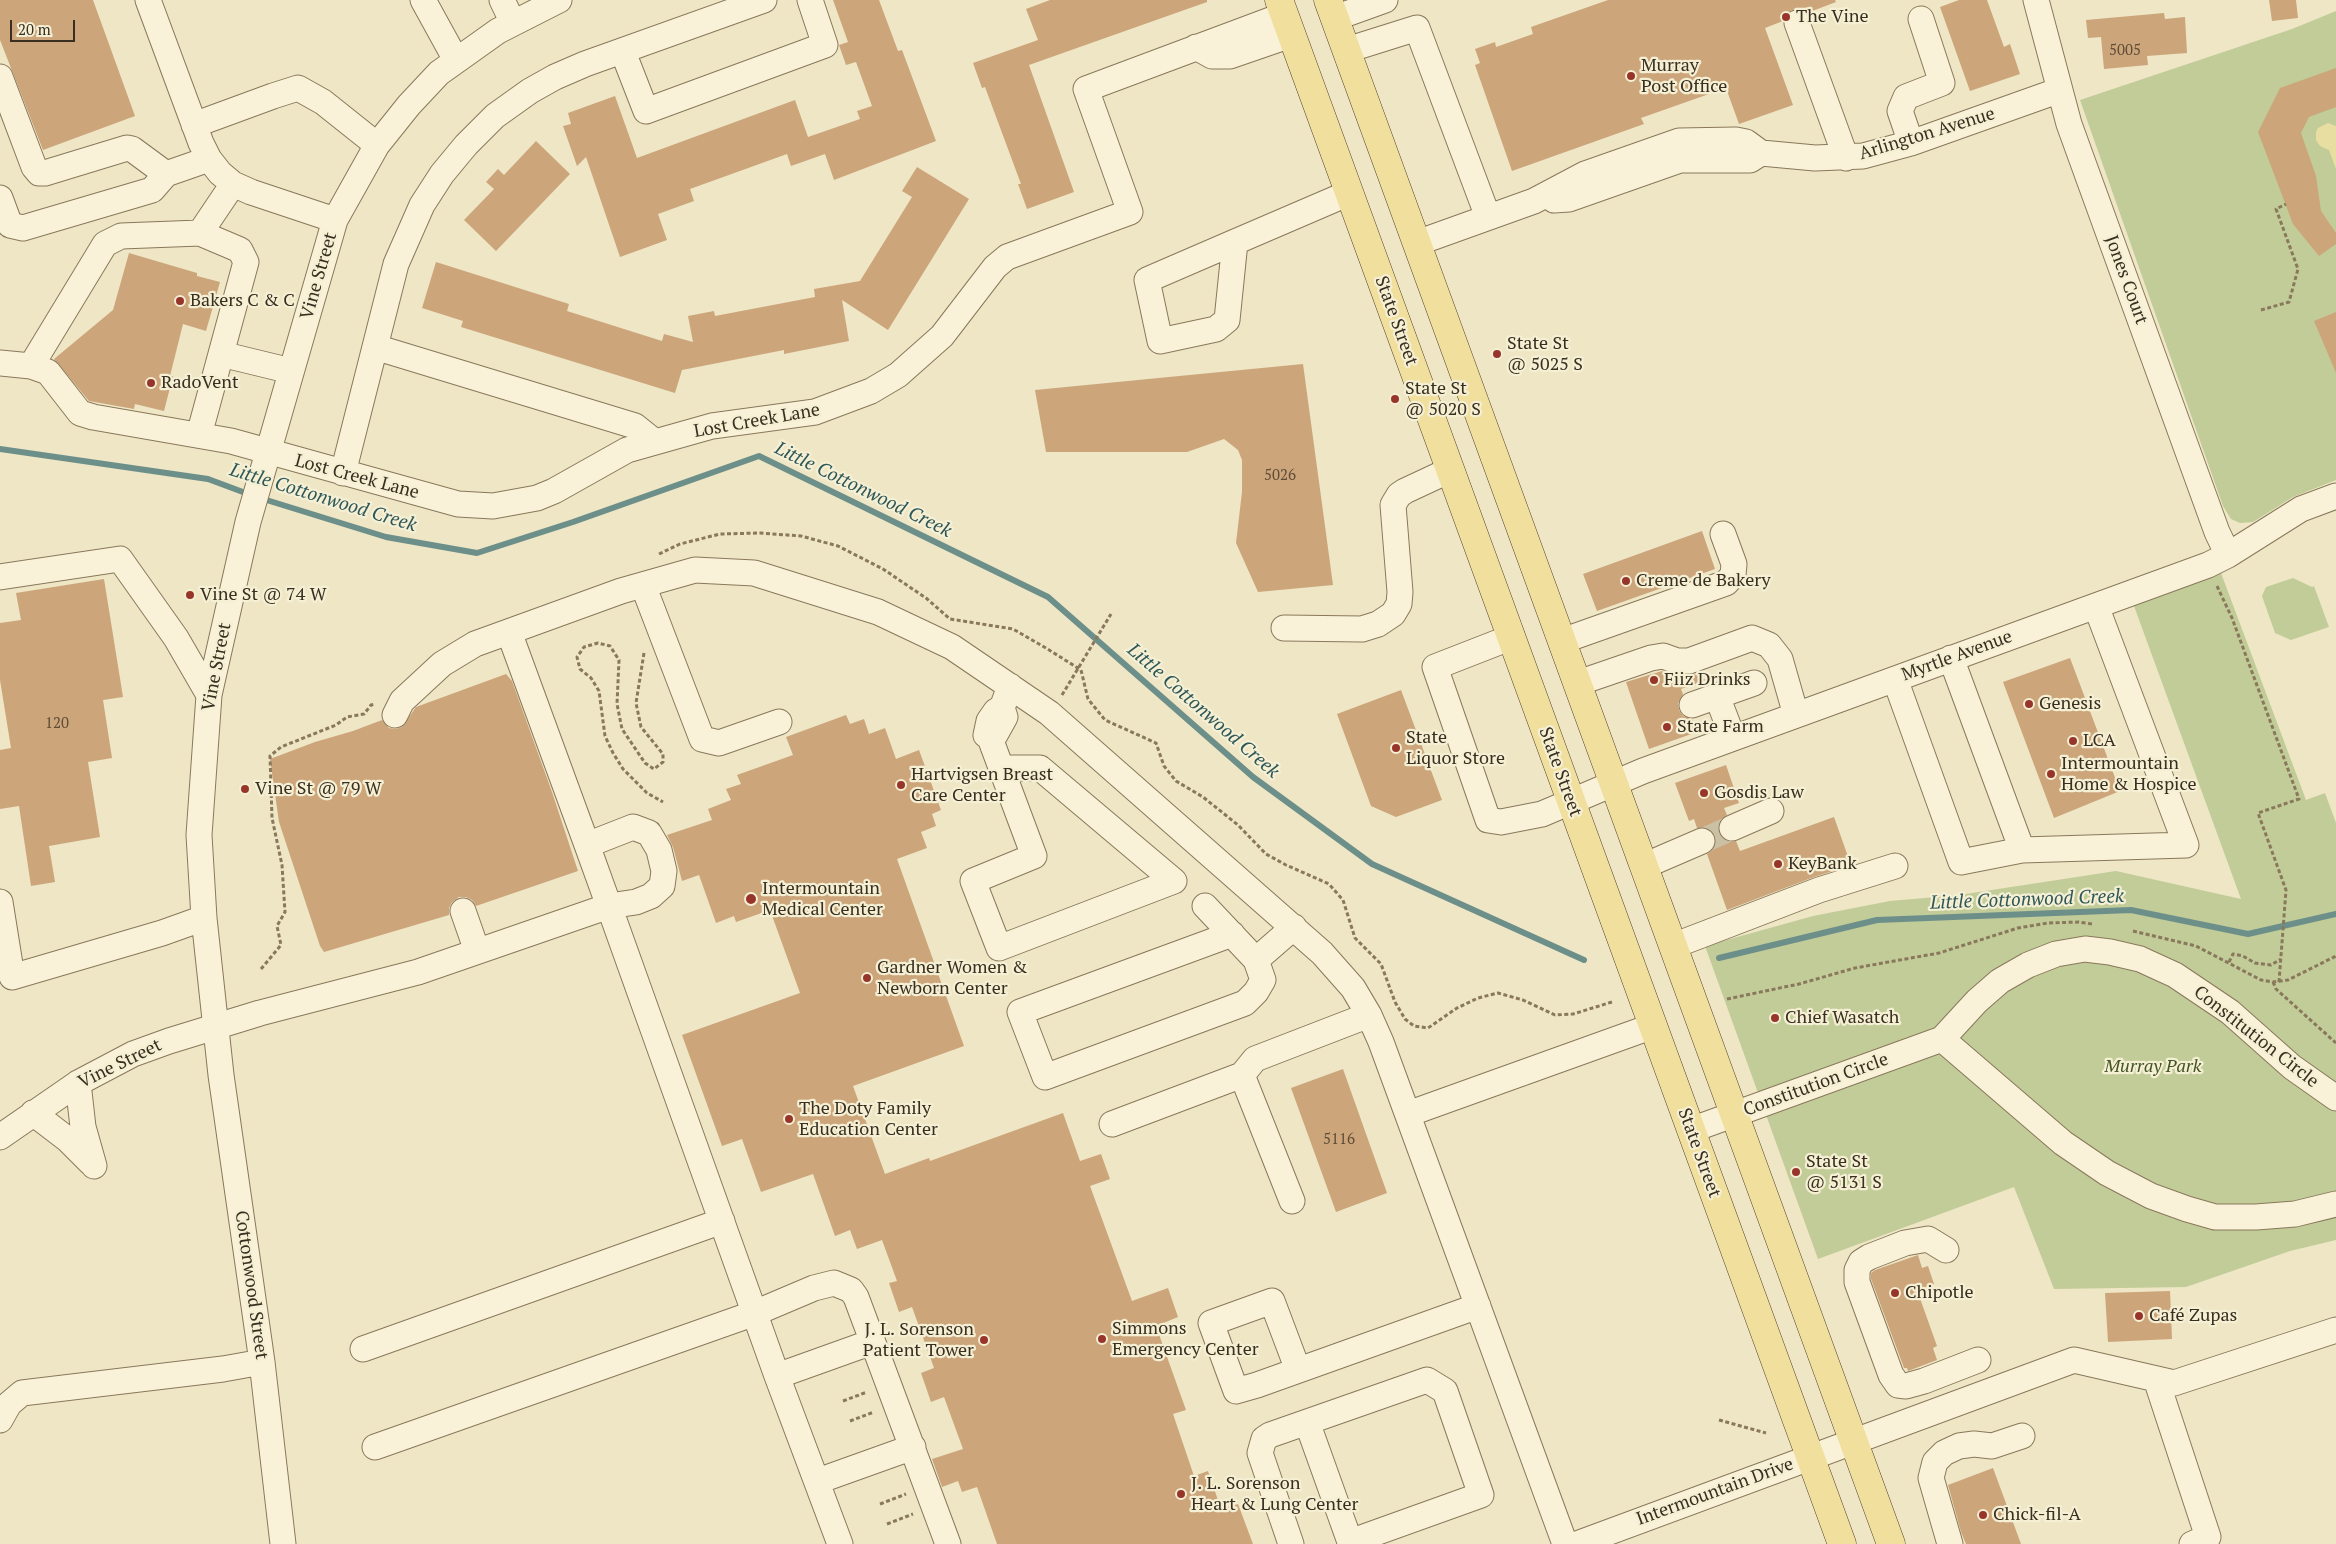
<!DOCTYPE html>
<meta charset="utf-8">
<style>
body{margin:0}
#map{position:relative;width:2336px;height:1544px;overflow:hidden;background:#eee6c5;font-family:"PT Serif",serif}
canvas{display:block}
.scale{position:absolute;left:10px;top:20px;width:65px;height:22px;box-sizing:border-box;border:2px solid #392e1f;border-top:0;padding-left:6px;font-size:15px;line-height:18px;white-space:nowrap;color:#392e1f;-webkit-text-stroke:4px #f5efd4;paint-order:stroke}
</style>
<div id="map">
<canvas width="2336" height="1544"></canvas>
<div class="scale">20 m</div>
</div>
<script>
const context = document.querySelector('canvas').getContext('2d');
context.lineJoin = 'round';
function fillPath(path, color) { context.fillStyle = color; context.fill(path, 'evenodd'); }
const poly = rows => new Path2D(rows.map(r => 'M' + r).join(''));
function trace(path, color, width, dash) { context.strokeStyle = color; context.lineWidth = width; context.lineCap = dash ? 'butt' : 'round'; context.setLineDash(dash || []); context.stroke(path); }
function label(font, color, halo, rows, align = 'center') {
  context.font = font + ' "PT Serif",serif'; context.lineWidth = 4.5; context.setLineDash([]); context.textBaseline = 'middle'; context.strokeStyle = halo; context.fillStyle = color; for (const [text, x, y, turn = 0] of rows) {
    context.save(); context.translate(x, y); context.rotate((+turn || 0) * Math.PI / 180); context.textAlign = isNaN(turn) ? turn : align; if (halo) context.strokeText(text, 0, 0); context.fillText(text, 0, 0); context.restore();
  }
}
fillPath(poly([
 [2336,11,2336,480,2293,497,2253,522,2240,523,2231,519,2223,506,2080,100,2292,29],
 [2221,573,2306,800,2325,793,2336,823,2336,1240,2290,1251,2186,1287,2054,1289,2014,1187,1818,1259,1705,946,1813,916,1890,901,1959,895,2116,871,2241,899,2134,606],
 [2293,578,2312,587,2314,586,2329,627,2291,640,2275,633,2262,596,2266,587]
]), '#c1cc98');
fillPath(poly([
 [2328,123,2336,126,2336,169,2329,150,2320,146,2316,140,2316,132,2318,128]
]), '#e9dea2');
trace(poly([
 [0,449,208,479,251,495],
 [260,498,386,537,477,553,573,522,759,456,1048,597,1253,777,1372,864,1584,960],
 [1719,958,1877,920,2131,910,2248,934,2336,914]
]), '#6d8f8a', 6);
fillPath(poly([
 [0,0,93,0,135,116,43,150,0,40],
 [833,0,879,0,898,51,902,50,936,141,834,180,825,154,791,166,787,154,690,189,694,201,658,214,667,240,620,257,586,157,577,166,563,126,571,124,568,113,615,96,637,158,795,100,808,137,860,119,857,111,872,106,856,62,846,65,839,45,848,42],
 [1050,0,1207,0,1207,2,1029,65,1074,192,1027,209,1018,184,1021,184,985,87,982,88,973,63,1038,40,1026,9],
 [1608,0,1835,0,1836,2,1807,13,1800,9,1792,10,1786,14,1783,21,1765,28,1793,105,1739,124,1726,88,1641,118,1644,124,1512,171,1475,65,1480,63,1475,49,1495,42,1496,47,1533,34,1531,27],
 [1959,0,1987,0,2004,47,2010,44,2020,74,1970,91,1940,7],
 [2269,0,2296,0,2298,18,2272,21],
 [2164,13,2165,19,2185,17,2187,53,2147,56,2148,65,2104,69,2101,37,2088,38,2086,20],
 [2336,68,2336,107,2309,117,2301,133,2316,176,2321,211,2336,233,2336,244,2319,256,2293,224,2258,132,2280,88],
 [536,141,570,174,496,251,464,220,494,189,486,182,498,169,504,175],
 [917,167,969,199,888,330,842,300,849,341,784,354,784,350,682,370,675,393,461,327,463,321,422,308,436,262,569,304,567,311,662,341,664,334,693,342,688,316,714,311,715,316,815,297,814,289,860,281,912,197,902,191],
 [129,253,197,273,197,276,220,282,206,331,183,324,170,376,173,376,164,411,135,404,134,409,89,401,54,359,113,310],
 [2336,312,2336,373,2314,321],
 [1303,364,1333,585,1258,592,1236,543,1242,492,1242,460,1238,450,1224,439,1187,452,1046,452,1035,390],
 [1702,531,1715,569,1597,611,1583,574],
 [104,579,123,697,103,700,112,758,88,762,100,837,49,846,55,882,31,886,19,806,0,809,0,750,11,748,0,680,0,623,21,620,16,593],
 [2070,658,2120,791,2054,818,2003,682],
 [1662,671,1677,675,1694,674,1706,680,1681,689,1683,694,1678,703,1679,710,1683,716,1692,719,1697,732,1649,749,1626,682],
 [506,674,512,681,552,792,578,871,476,906,472,900,466,897,459,897,452,902,449,908,449,915,324,952,320,946,279,822,270,759,315,742,353,731,382,720,389,728,396,729,402,727,416,707],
 [1401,690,1442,800,1396,817,1371,806,1337,714],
 [846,715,850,724,864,719,869,734,885,728,896,759,919,750,941,810,932,814,936,826,921,832,927,848,897,859,964,1046,853,1086,885,1174,929,1158,930,1161,1063,1113,1080,1161,1101,1154,1110,1179,1090,1186,1132,1301,1168,1288,1178,1317,1156,1326,1186,1410,1173,1414,1194,1476,1208,1471,1221,1509,1238,1504,1253,1544,997,1544,977,1487,962,1492,958,1481,942,1487,932,1459,963,1449,944,1397,931,1402,921,1373,934,1368,912,1307,899,1312,889,1283,897,1281,882,1240,857,1249,850,1230,835,1236,813,1174,761,1192,742,1139,722,1146,682,1035,800,993,770,910,736,922,734,916,716,923,699,875,682,881,673,847,667,835,712,820,708,809,731,800,726,789,741,784,737,775,793,755,786,737],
 [1726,765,1739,803,1724,808,1727,815,1720,820,1718,827,1719,833,1723,839,1730,842,1736,841,1740,851,1834,817,1851,865,1814,877,1727,910,1707,854,1714,849,1716,843,1715,836,1710,829,1697,828,1694,819,1689,821,1675,783],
 [1343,1069,1387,1193,1336,1212,1291,1088],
 [1918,1255,1922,1268,1928,1266,1934,1284,1917,1290,1937,1346,1933,1348,1937,1360,1908,1371,1907,1368,1904,1368,1871,1279,1871,1273,1875,1270],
 [2170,1291,2172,1339,2108,1342,2105,1293],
 [1993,1468,2021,1544,1966,1544,1961,1532,1948,1485]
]), '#cca57b');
trace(poly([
 [1702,841,1732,828]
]), '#cac1a4', 25, [25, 12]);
const minor = poly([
 [148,0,201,143,209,159,220,173,233,184,251,192,335,220],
 [423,0,456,60],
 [502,0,513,23],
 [2036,0,2069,124,2217,532,2228,555],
 [1335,18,1385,0],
 [1797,23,1846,158],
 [1196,47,1212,56,1230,56,1291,35],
 [1347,50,1417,28,1488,217],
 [623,52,646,111,825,45,810,0],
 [0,77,34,167,39,173,45,173,127,148,132,149,166,174],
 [194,125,273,96,298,88,323,102,377,145],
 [1911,143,1900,111,1906,97,1942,83,1921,19],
 [0,198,10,225,23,228,152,190,166,174,209,159],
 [1554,200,1569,199,1680,160,1750,160,1761,153],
 [1235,242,1147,280,1160,341,1216,329,1227,320,1235,242,1349,193],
 [1417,243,1534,201,1585,174,1679,141,1736,140,1746,142,1761,153,1815,158,1863,156,1911,143,2060,90],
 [375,347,635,426,655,442],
 [221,354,291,371],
 [0,363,31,366,48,372,80,413,93,417,231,441,458,504,493,506,537,498,554,491,627,450,712,426,815,412,871,391,898,375,942,336,995,267,1007,257,1130,212,1086,89,1284,15],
 [31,366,105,244,121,236,200,233,233,184],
 [199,435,246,262,240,250,200,233],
 [343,473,396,264,422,205,442,174,466,145,495,116,530,91,555,77,585,64,764,0],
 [0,577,120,559,176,638,209,695],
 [643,585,702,739,719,743,779,722],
 [1284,628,1362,629,1378,624,1393,614,1399,604,1400,592,1393,505,1399,495,1405,491,1450,470],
 [509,632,587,845,609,906,636,902,651,896,662,886,664,871,659,850,649,833,633,827,587,845],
 [1512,637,1435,667,1488,820,1501,822,1542,814,1643,771,2208,565,2228,555,2301,509,2336,496],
 [1562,641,1726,583,1733,575,1734,564,1723,534],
 [1951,658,2022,850],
 [1895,679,1961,862,2022,850,2186,845,2096,606],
 [1578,683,1651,658,1663,656,1677,661,1689,661,1752,638,1769,645,1780,659,1796,715],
 [1717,696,1733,738],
 [1692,705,1754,683],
 [1002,708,996,711,989,721,986,735,990,738,995,735,1005,717,1002,708,1010,686],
 [395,715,402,701,442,664,475,644,621,591,695,570,754,573,878,612,952,647,1049,713,1322,953,1353,988,1369,1015,1381,1042,1565,1544],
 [990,738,1034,856,973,881,999,948,1174,881,1040,768,1001,768],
 [1732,828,1771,811],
 [1644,866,1702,841],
 [0,902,12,977,162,933,204,918],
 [1205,906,1256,960,1294,927],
 [463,911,477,951],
 [1232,934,1020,1012,1045,1077,1245,1003,1256,992,1263,980,1256,960],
 [1673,946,1819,890,1895,866],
 [1942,1039,2063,1143,2107,1173,2151,1196,2187,1209,2215,1217,2256,1217,2295,1214,2336,1204],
 [78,1083,83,1127,94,1166],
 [33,1113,67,1139,91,1163],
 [1408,1114,1653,1026],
 [1112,1124,1242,1075],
 [1691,1130,1942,1039,1977,1001,2000,981,2028,965,2056,954,2085,949,2110,952,2140,959,2175,975,2230,1012,2292,1067,2336,1098],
 [0,1137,78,1083,133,1054,169,1041,260,1013,418,972,609,906,777,1376,840,1544],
 [1292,1201,1242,1075,1255,1059,1369,1015],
 [1946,1250,1928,1239,1905,1243,1869,1257,1861,1262,1857,1270,1857,1282,1891,1375,1898,1385,1906,1386,1924,1381,1978,1360],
 [363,1349,722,1221],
 [1298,1370,1272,1301,1211,1323,1236,1391,1257,1385,1478,1306],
 [777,1376,872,1342],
 [2156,1379,2208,1537,2192,1544],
 [0,1420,9,1404,22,1393,223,1369,262,1362],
 [375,1447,755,1313,814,1288,834,1283,851,1290,856,1297,948,1544],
 [818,1481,913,1447],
 [283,1544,262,1362,221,1075,204,918,199,835,209,695,248,522,335,220,377,145,409,105,439,73,498,31,559,0],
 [1291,1544,1260,1453,1264,1439,1270,1435,1427,1380,1445,1391,1481,1495,1350,1542,1307,1422],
 [1577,1544,2074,1360,2174,1383,2336,1330],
 [1950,1544,1931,1478,1935,1462,1944,1453,1959,1446,1974,1444,1992,1446,2022,1436]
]);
const major = poly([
 [1279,0,1842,1544],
 [1328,0,1891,1544]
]);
trace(minor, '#89785b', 27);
trace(major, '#56452f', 29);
trace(poly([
 [2261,310,2289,302,2298,269,2276,209,2286,204],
 [659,554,680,544,720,534,760,533,801,536,838,546,883,569,926,598,950,619,1013,629,1046,648,1081,670,1088,699,1105,720,1156,743,1164,766,1176,781,1203,797,1238,825,1266,854,1286,865,1329,884,1343,900,1355,938,1381,964,1395,1002,1405,1019,1414,1026,1428,1028,1457,1008,1478,998,1498,993,1523,1000,1555,1015,1573,1014,1612,1002],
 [2217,586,2232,618,2299,799,2258,813,2286,890,2279,982],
 [644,653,636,703,641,727,663,754,663,762,654,769,645,763,622,729,617,704,619,660,610,646,598,643,584,647,577,657,580,669,591,678,599,691,605,736,613,753,623,769,647,793,663,802],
 [1062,695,1111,614],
 [2133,931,2196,946,2261,980,2273,982,2288,980,2336,956],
 [2229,962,2233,954,2243,956,2255,963,2271,965,2281,959],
 [261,969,281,945,277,926,285,912,282,865,272,818,270,756,281,747,336,725,347,717,364,714,371,705,375,704],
 [2273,982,2276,989,2336,1043],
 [1727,999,1799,984,1855,968,1939,953,2018,928,2048,923,2079,922,2092,924],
 [843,1401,867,1392],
 [1719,1420,1766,1433],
 [850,1421,874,1412],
 [880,1504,906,1494],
 [887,1524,913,1514]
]), '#89785b', 3, [4, 2.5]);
trace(minor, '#f9f2d8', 25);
trace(major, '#f0df9d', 28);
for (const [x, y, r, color] of [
 [1786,17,5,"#97352b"],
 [1631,76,5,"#97352b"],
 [180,301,5,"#97352b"],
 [1497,354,5,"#97352b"],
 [151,383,5,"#97352b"],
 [1395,399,5,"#97352b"],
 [1626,581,5,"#97352b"],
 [190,595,5,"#97352b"],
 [1654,680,5,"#97352b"],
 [2029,704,5,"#97352b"],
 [1667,727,5,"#97352b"],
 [2073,741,5,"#97352b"],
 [1396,748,5,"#97352b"],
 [2051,774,5,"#97352b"],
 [901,785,5,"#97352b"],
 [245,789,5,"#97352b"],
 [1704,793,5,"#97352b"],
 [1778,864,5,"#97352b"],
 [751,899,6,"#97352b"],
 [867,978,5,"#97352b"],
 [1775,1018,5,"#97352b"],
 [789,1119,5,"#97352b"],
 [1796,1172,5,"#97352b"],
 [1895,1293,5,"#97352b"],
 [2139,1316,5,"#97352b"],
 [1102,1339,5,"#97352b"],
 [984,1340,5,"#97352b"],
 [1181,1494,5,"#97352b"],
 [1983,1515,5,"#97352b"]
]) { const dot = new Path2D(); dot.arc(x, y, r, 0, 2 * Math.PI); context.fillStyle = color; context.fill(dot); trace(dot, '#f5efd4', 2); }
label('15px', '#5e4c36', null, [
 ["5005",2125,51],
 ["5026",1280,476],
 ["120",57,724],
 ["5116",1339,1140]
]);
label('18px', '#392e1f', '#f5efd4', [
 ["The Vine",1796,17],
 ["Murray",1641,66],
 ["Post Office",1641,87],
 ["Bakers C & C",190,301],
 ["State St",1507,344],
 ["@ 5025 S",1507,365],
 ["RadoVent",161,383],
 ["State St",1405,389],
 ["@ 5020 S",1405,410],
 ["Creme de Bakery",1636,581],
 ["Vine St @ 74 W",200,595],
 ["Fiiz Drinks",1664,680],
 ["Genesis",2039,704],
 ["State Farm",1677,727],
 ["State",1406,738],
 ["Liquor Store",1406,759],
 ["LCA",2083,741],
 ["Intermountain",2061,764],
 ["Home & Hospice",2061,785],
 ["Hartvigsen Breast",911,775],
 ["Care Center",911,796],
 ["Vine St @ 79 W",255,789],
 ["Gosdis Law",1714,793],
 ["KeyBank",1788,864],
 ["Intermountain",762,889],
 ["Medical Center",762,910],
 ["Gardner Women &",877,968],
 ["Newborn Center",877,989],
 ["Chief Wasatch",1785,1018],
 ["The Doty Family",799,1109],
 ["Education Center",799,1130],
 ["State St",1806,1162],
 ["@ 5131 S",1806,1183],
 ["Chipotle",1905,1293],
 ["Café Zupas",2149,1316],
 ["Simmons",1112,1329],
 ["Emergency Center",1112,1350],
 ["J. L. Sorenson",974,1330,"right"],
 ["Patient Tower",974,1351,"right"],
 ["J. L. Sorenson",1191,1484],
 ["Heart & Lung Center",1191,1505],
 ["Chick-fil-A",1993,1515]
], 'left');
label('18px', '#392e1f', '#f5efd4', [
 ["Arlington Avenue",1927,134,-17],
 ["Vine Street",319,276,-74],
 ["Jones Court",2126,280,70],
 ["State Street",1396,321,70],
 ["Lost Creek Lane",757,421,-10],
 ["Lost Creek Lane",357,477,15],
 ["Myrtle Avenue",1957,656,-20],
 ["Vine Street",217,667,-79],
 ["State Street",1560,772,70],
 ["Constitution Circle",2256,1037,38],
 ["Vine Street",120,1064,-26],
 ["Constitution Circle",1816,1085,-20],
 ["State Street",1699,1153,70],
 ["Cottonwood Street",251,1285,82],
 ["Intermountain Drive",1715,1492,-20]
]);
label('italic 18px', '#445525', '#f5efd4', [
 ["Murray Park",2153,1067]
]);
label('italic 19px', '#2e5758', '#f5efd4', [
 ["Little Cottonwood Creek",863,490,26],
 ["Little Cottonwood Creek",323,498,17],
 ["Little Cottonwood Creek",1203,711,41],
 ["Little Cottonwood Creek",2027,900,-2]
]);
</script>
